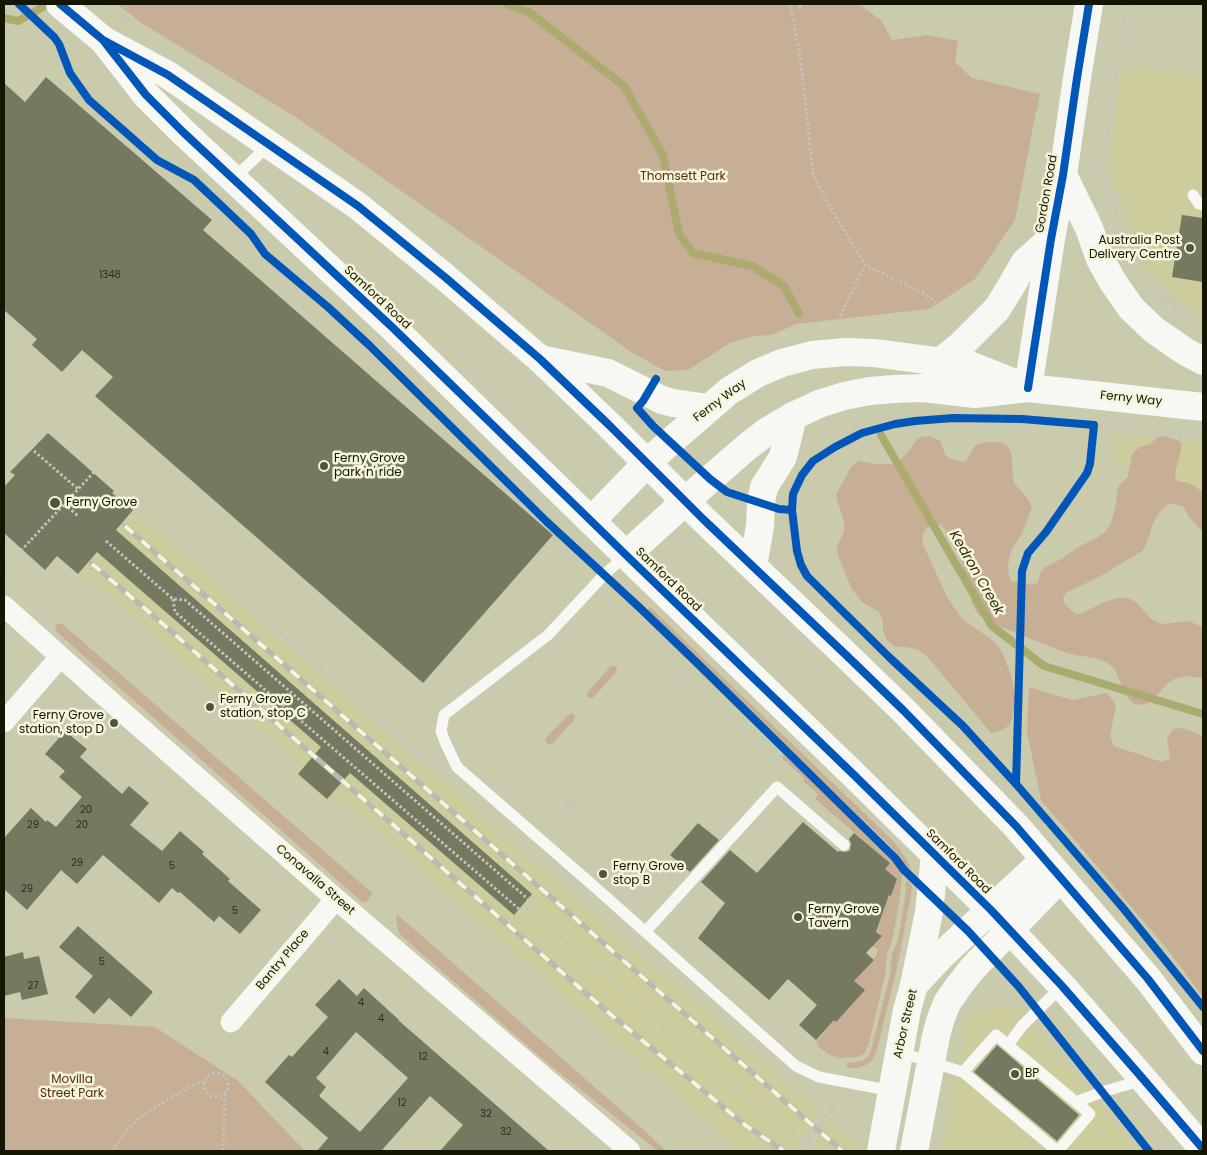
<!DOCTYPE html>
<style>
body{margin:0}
#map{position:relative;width:1207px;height:1155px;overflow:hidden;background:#cacaad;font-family:Poppins,sans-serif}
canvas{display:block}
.frame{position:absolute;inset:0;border:5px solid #151503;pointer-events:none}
</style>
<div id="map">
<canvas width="1207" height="1155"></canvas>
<div class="frame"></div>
</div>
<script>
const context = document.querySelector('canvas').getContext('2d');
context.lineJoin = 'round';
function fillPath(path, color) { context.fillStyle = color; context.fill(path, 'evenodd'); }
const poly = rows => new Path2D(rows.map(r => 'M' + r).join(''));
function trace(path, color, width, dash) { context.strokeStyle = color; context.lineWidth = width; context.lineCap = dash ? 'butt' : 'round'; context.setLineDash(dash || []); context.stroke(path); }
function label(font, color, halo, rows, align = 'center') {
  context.font = font + ' Poppins,sans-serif'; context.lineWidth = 5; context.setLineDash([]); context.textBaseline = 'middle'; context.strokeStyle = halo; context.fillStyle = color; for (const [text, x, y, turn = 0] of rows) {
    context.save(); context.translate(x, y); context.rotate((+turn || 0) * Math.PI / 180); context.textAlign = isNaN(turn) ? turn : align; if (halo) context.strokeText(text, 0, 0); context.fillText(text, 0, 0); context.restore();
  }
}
fillPath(poly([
 [1122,66,1203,77,1203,318,1146,273,1108,164],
 [1116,436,1203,443,1203,525,1138,467,1113,464],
 [133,510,819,1111,794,1151,740,1151,345,804,340,804,335,800,327,803,293,773,300,765,80,571],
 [1016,1005,1139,1151,942,1151,966,1024,980,1008],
 [829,1121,859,1145,858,1151,809,1151]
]), '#cccc9d');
fillPath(poly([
 [117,4,798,4,799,9,805,4,858,4,881,20,892,40,928,35,958,41,955,62,972,78,1040,94,1038,104,1039,107,1036,112,1015,220,975,279,929,309,796,324,772,335,754,336,730,343,688,370,665,371,633,353,297,118,143,24],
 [931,436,940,441,946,456,951,459,962,462,966,461,974,447,978,444,988,442,999,442,1004,444,1008,447,1012,456,1013,478,1014,483,1028,499,1032,508,1021,535,1011,551,1008,566,1009,576,1011,581,1033,585,1038,582,1041,571,1045,567,1063,558,1080,546,1095,539,1104,533,1110,525,1115,509,1118,489,1120,484,1128,477,1132,455,1135,451,1140,447,1150,444,1157,438,1162,436,1177,440,1181,443,1181,449,1175,474,1176,479,1180,482,1185,482,1195,486,1203,493,1203,532,1189,517,1184,507,1180,505,1169,504,1165,507,1158,514,1153,524,1145,547,1142,551,1099,577,1066,593,1063,598,1064,603,1072,611,1076,614,1081,614,1102,603,1118,598,1128,598,1137,603,1151,619,1161,624,1189,621,1202,627,1203,678,1186,676,1176,678,1167,684,1153,700,1144,705,1134,704,1127,697,1114,668,1106,662,1096,658,1075,655,1064,652,994,624,985,619,977,613,972,603,962,563,952,543,948,533,941,525,931,525,924,531,922,542,947,597,959,615,966,622,991,639,999,647,1003,655,1011,675,1015,695,1015,705,1013,715,1010,725,1002,730,991,733,926,655,916,649,906,647,895,647,887,640,883,631,883,621,879,612,862,602,851,588,837,552,837,547,839,542,844,532,844,521,837,500,836,495,851,467,859,461,875,464,892,464,901,459,908,452,917,439,921,437],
 [650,607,893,841,905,857,909,864,911,871,910,872,908,871,899,858,892,848,648,611,648,609],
 [58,623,62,624,74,634,371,892,372,893,371,896,366,902,361,901,86,658,56,631,55,626],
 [611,666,615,666,617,668,616,672,593,698,589,698,587,696,587,693],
 [1029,687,1072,700,1107,693,1116,705,1110,736,1114,746,1162,762,1170,758,1167,738,1173,729,1183,728,1203,736,1203,997,1168,950,1041,800,1027,732],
 [572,713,575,716,574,720,552,744,546,743,546,738,568,715],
 [784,755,893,859,900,870,902,875,900,896,895,926,892,941,887,954,885,975,869,1043,864,1054,857,1057,842,1058,829,1055,820,1048,816,1042,834,1020,864,990,854,981,874,960,878,950,872,946,882,936,877,931,889,895,891,896,897,879,885,869,889,862,815,799,818,794,803,781,805,779,782,758],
 [908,880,912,887,911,895,898,963,877,1050,872,1061,866,1065,857,1068,848,1068,846,1063,856,1062,864,1060,867,1058,871,1050,890,975,892,953,898,941,906,892,905,884],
 [397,915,399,916,469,977,647,1133,666,1151,658,1151,546,1062,405,939,401,935,398,930,396,920],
 [4,1018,155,1027,238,1081,305,1151,4,1151]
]), '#c7af96');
trace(poly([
 [507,4,529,12,624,86,663,155,679,234,693,253,752,266,784,286,799,314],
 [4,18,18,21,48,4],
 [881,435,992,626,1044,666,1203,714]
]), '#abab70', 8);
fillPath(poly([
 [46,77,212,220,203,230,553,535,423,683,95,396,113,377,82,350,62,372,32,345,37,339,4,310,4,83,25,102],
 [1182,215,1203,218,1203,282,1172,277],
 [48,433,114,491,112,493,133,510,116,530,532,894,514,915,350,773,327,799,298,774,321,747,97,552,78,574,57,556,45,570,4,533,4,487,15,475,10,472],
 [65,731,87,749,80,757,122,794,129,786,149,803,130,825,162,851,180,831,204,852,202,854,230,879,228,881,261,910,240,934,219,916,214,922,180,892,178,893,172,888,159,903,103,855,77,884,61,870,27,910,4,889,4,838,31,808,46,822,47,820,56,827,82,797,59,777,65,771,45,754],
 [803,822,838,852,839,851,846,852,850,850,851,843,849,839,854,833,890,863,885,869,897,879,891,896,889,895,876,932,882,936,866,953,874,960,854,981,865,990,836,1022,834,1020,816,1040,799,1025,817,1005,788,979,769,1000,698,938,725,903,701,882,730,850,757,873],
 [698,823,719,840,690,872,670,855],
 [78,926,153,992,131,1017,109,998,94,1014,75,997,93,976,59,947],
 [23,952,24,959,39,956,48,994,22,1000,20,992,4,996,4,957],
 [339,979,357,996,364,988,399,1020,398,1020,549,1151,440,1151,463,1125,430,1096,382,1150,383,1151,317,1151,328,1138,265,1082,289,1055,292,1057,328,1017,315,1005],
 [356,1032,408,1078,360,1132,319,1096,326,1087,316,1078],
 [997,1045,1079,1115,1057,1141,974,1072]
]), '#74795f');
trace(poly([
 [107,4,134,24],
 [790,4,800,55,813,173,826,200,865,265,925,294,949,313],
 [1127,4,1101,172,1131,256],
 [1148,283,1203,329],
 [840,326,840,316,865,265],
 [1094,425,1199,437,1199,433],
 [34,451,78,489],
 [64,504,78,516],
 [684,540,682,542,692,552,687,558],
 [106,541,173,599,185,600,528,899,530,910],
 [4,569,95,471],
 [173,599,175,612,519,909,530,910,762,1111,808,1144],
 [262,617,416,753,426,753],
 [673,685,695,661],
 [416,753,438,773],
 [765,771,785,750],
 [561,812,583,787],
 [640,893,647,900,649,897],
 [1064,946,1082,941],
 [810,1048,817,1053,823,1055,844,1060],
 '204 1085a12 12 0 1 1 24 0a12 12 0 1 1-24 0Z',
 [112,1151,128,1129,141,1117,167,1100,196,1084,204,1082],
 [223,1151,225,1094],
 [804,1151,833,1106,836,1099]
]), '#c4c4bc', 3, [2.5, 2.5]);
trace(poly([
 [233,179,269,145],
 [1193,195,1199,204,1203,205],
 [626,555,604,575,548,635,444,715,441,731,445,742,457,767,596,888,796,1066,819,1077,892,1091],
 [645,932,777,787,844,845],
 [1008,1045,1022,1026,1062,986],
 [899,1052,963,1072,1057,1151],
 [963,1072,996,1035,1008,1045,1090,1114,1058,1151],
 [1076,1102,1102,1092,1143,1080]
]), '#f7f7f3', 11);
trace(poly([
 [4,606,118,708,336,899,630,1151],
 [4,722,60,657],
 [231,1022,336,899]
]), '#f7f7f3', 21);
trace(poly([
 [1063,175,1089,228,1100,259,1113,282,1131,308,1154,330,1186,352,1203,361],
 [940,362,960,346,997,309,1010,288,1025,262,1051,239],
 [1028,388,1051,239,1063,175,1077,78,1089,4],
 [591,521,647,463,670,442,729,391,758,373,782,363,812,355,845,352,874,353,972,366,1025,387],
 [626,555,710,479,748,446,769,430,793,416,819,404,844,396,870,391,894,389,923,388,975,394,1028,388,1203,407],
 [881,1151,907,1010,914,985,943,954,1044,860],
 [914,1151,936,1036,940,1021,947,1003,958,987,972,969,1060,878]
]), '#f7f7f3', 28);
trace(poly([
 [60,4,103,40,168,75,358,206,446,278,540,359,609,425,703,519,846,655,903,710,1016,826,1148,979,1203,1051],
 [103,40,146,95,183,132,392,327,544,475,626,555,854,775,991,910,1062,986,1144,1080,1203,1149],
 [540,359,608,373,662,400,673,403,709,408],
 [753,566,760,526,761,502,764,487,783,457,793,416],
 [914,985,929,912,935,855]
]), '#f7f7f3', 28);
const rail = poly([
 [125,526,842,1151],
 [92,564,149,612,603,1008,745,1125,784,1151]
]);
trace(rail, '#babab2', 5.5);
trace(rail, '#f5f5db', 4, [11]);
trace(poly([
 [19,4,54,37,59,44,70,73,89,100,157,160,194,180,229,213,251,234,265,254,329,308,370,346,546,521,640,608,695,661,895,858,904,870,968,931,1019,987,1149,1151],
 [60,4,103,40,168,75,358,206,446,278,540,359,609,425,703,519,846,655,903,710,1016,826,1148,979,1203,1051],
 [103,40,146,95,183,132,392,327,544,475,626,555,854,775,991,910,1062,986,1144,1080,1203,1149],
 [656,379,643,401,637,408,653,426,710,479,727,492,779,509,792,510,797,551,801,565,807,576,889,657,963,726,1016,784,1123,908,1203,1007],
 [1028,388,1051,239,1063,175,1077,78,1089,4],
 [792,510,793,494,802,475,813,461,835,447,862,433,895,424,915,421,953,418,1022,419,1094,425,1090,464,1087,473,1046,532,1028,553,1022,571,1016,784]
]), '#0057b8', 8);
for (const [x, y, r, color] of [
 [1190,248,5,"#54543e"],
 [324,466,5,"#54543e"],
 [55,503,6,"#54543e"],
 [210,707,5,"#54543e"],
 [114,723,5,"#54543e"],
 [603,874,5,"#54543e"],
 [798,917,5,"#54543e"],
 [1015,1074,5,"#54543e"]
]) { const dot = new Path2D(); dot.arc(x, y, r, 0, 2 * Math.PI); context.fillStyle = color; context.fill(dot); trace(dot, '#f5f5db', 2); }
label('10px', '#2d2e1a', null, [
 ["1348",110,275],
 ["20",86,810],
 ["29",33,825],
 ["20",82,825],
 ["29",77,863],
 ["5",172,866],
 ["29",27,889],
 ["5",235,911],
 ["5",102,962],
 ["27",33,986],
 ["4",361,1003],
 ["4",381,1019],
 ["4",326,1052],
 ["12",423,1057],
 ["12",402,1103],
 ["32",486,1114],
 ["32",506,1132]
]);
label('12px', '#562a11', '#f5f5db', [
 ["Thomsett Park",683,177],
 ["Movilla",72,1080],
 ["Street Park",72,1094]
]);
label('12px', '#151503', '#f5f5db', [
 ["Gordon Road",1047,194,-80],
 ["Samford Road",377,298,43],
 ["Ferny Way",1131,399,6],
 ["Ferny Way",720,401,-37],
 ["Samford Road",668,580,44],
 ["Samford Road",958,862,45],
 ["Conavalla Street",315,880,41],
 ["Bantry Place",283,960,-50],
 ["Arbor Street",906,1024,-77]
]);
label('12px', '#151503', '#f5f5db', [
 ["Australia Post",1180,241,"right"],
 ["Delivery Centre",1180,255,"right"],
 ["Ferny Grove",334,459],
 ["park 'n' ride",334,473],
 ["Ferny Grove",66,503],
 ["Ferny Grove",220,700],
 ["station, stop C",220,714],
 ["Ferny Grove",104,716,"right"],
 ["station, stop D",104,730,"right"],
 ["Ferny Grove",613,867],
 ["stop B",613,881],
 ["Ferny Grove",808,910],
 ["Tavern",808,924],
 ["BP",1025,1074]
], 'left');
label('italic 14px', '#30300f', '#f5f5db', [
 ["Kedron Creek",976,573,60]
]);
</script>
